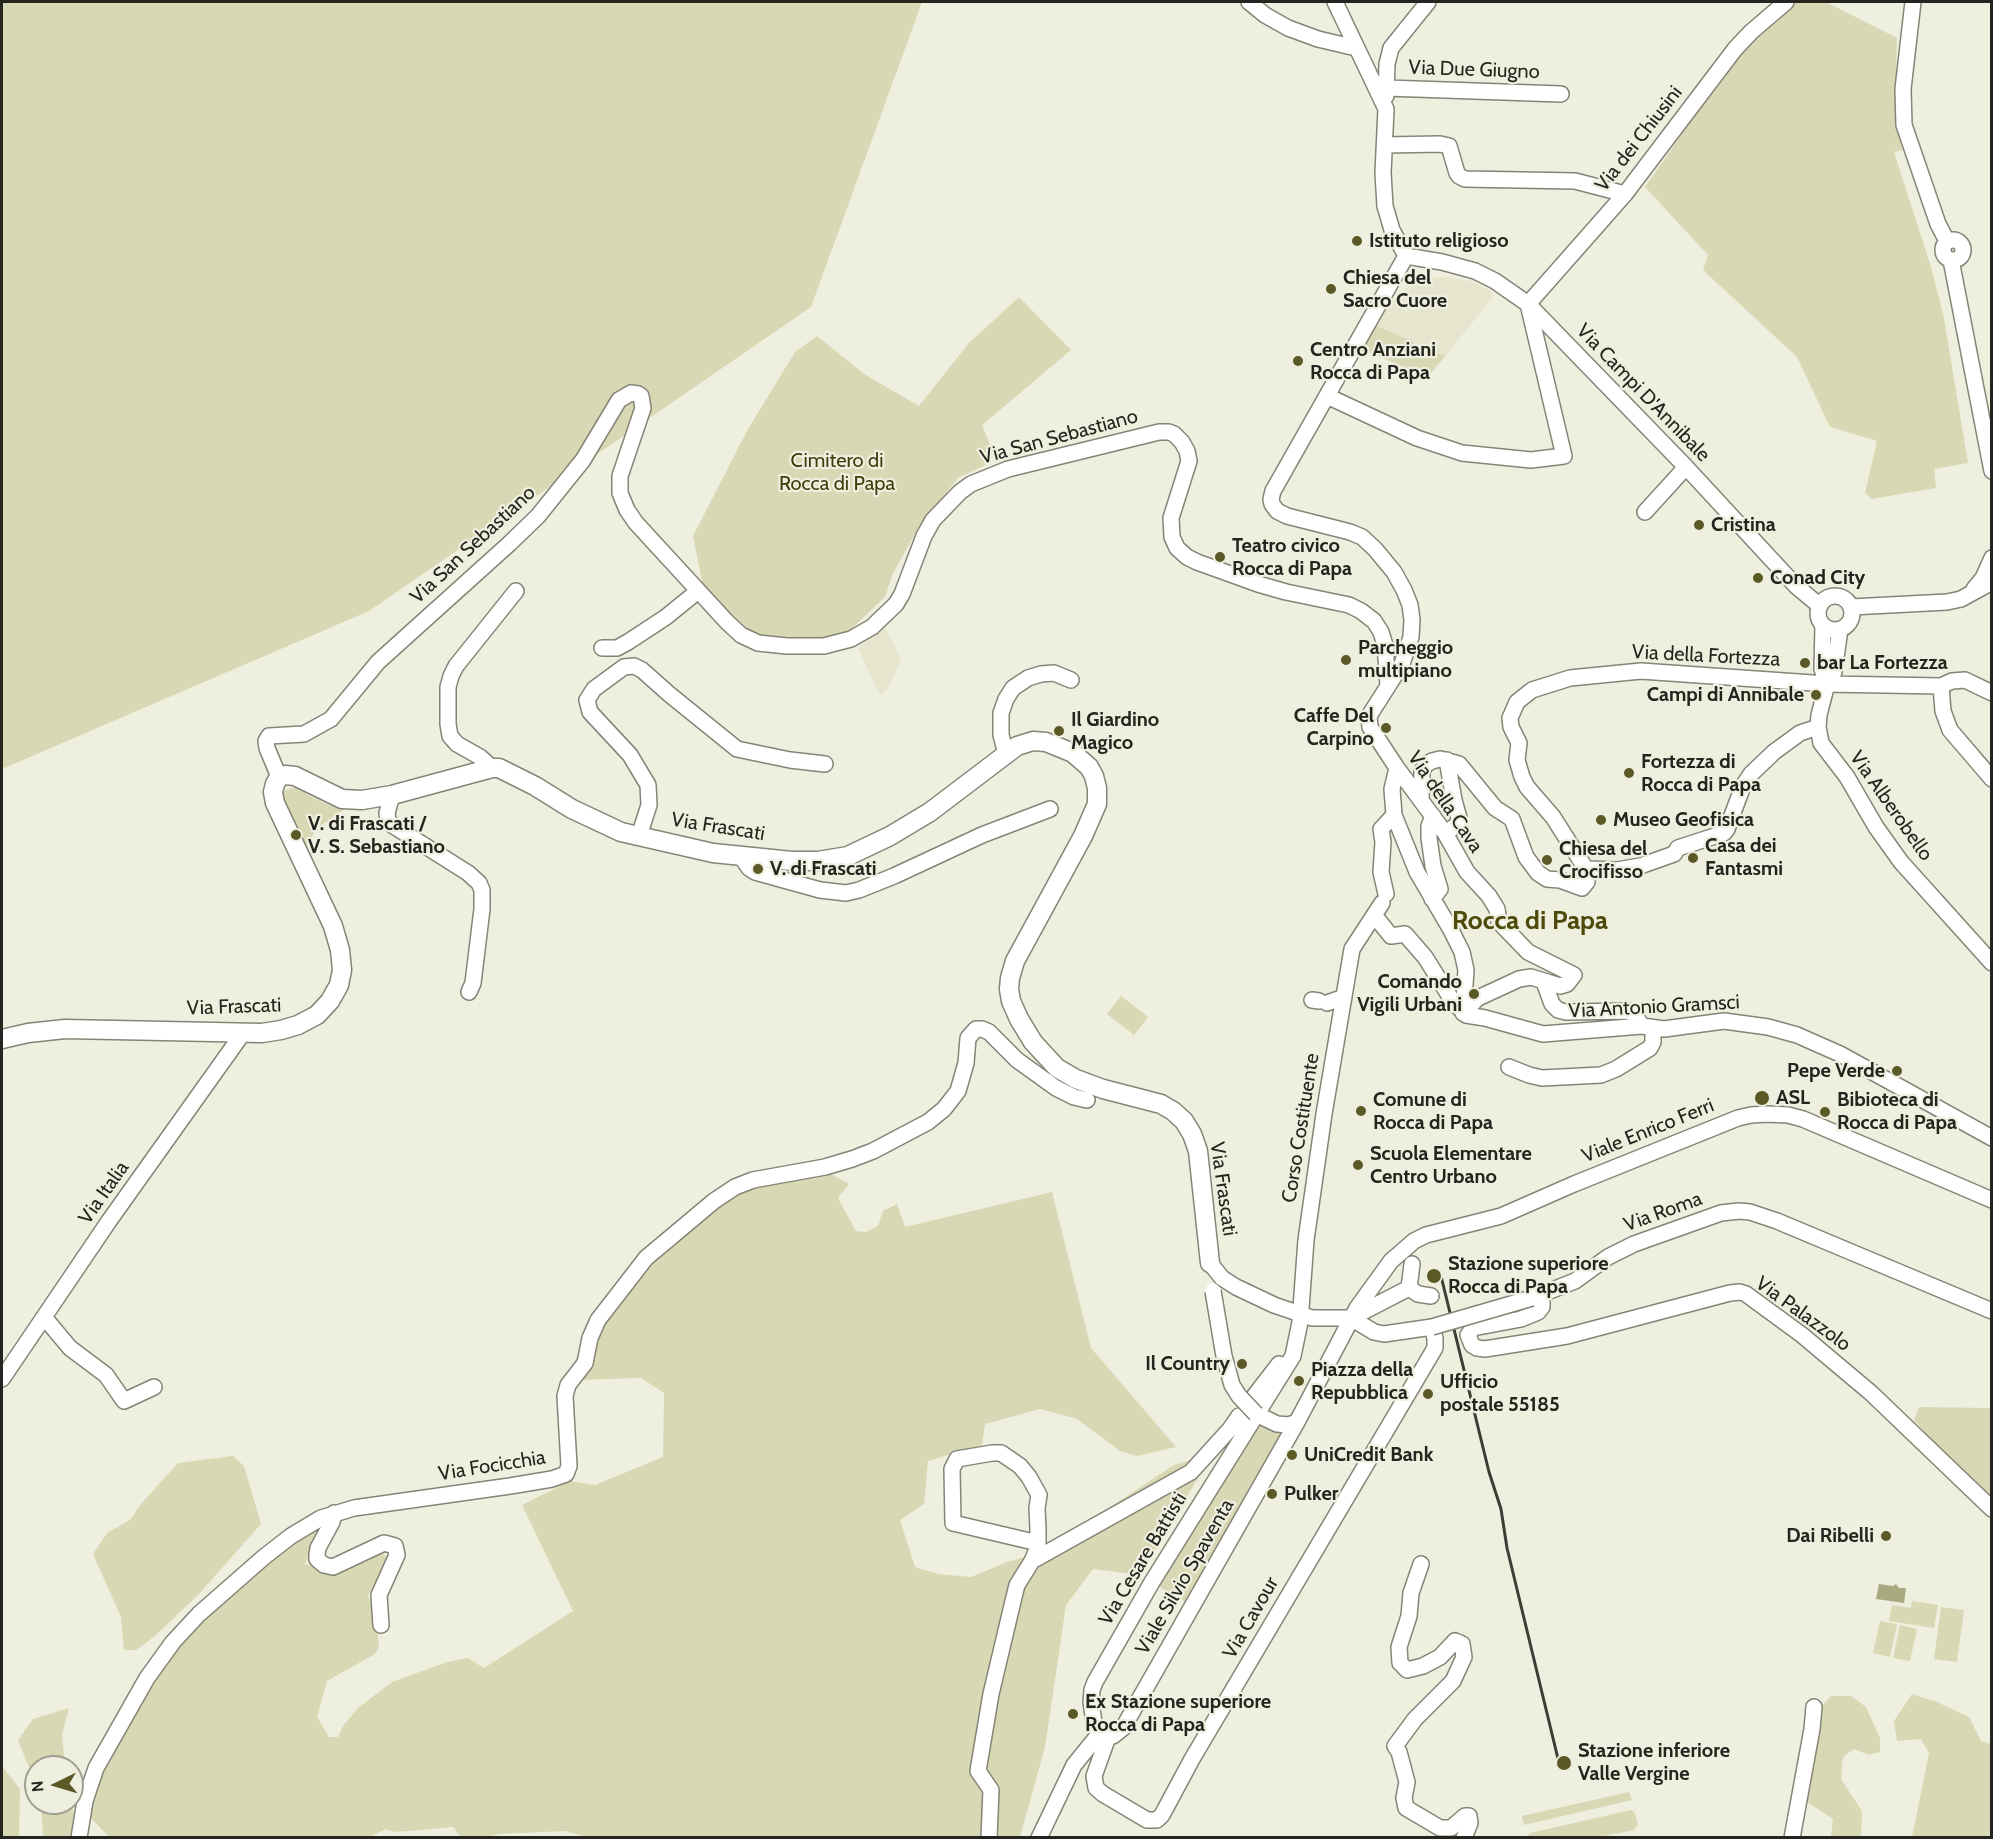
<!DOCTYPE html>
<style>
body{margin:0}
#map{position:relative;width:1993px;height:1839px;overflow:hidden;background:#efefdf;font-family:Cabin,sans-serif}
canvas{display:block}
.frame{position:absolute;inset:0;border:3px solid #25251f;pointer-events:none}
.north{position:absolute;left:24px;top:1755px;width:60px;height:60px;box-sizing:border-box;background:#efefdf;border:2px solid #9e9e92;border-radius:50%;rotate:265deg;font-size:16px;font-weight:700;line-height:24px;text-align:center;color:#25251f}
.north::after{content:'';display:block;margin:auto;width:21px;height:27px;background:#5b5926;clip-path:polygon(50% 0,100% 100%,50% 72%,0 100%)}
</style>
<div id="map">
<canvas width="1993" height="1839"></canvas>
<div class="frame"></div>
<div class="north">N</div>
</div>
<script>
const context = document.querySelector('canvas').getContext('2d');
context.lineJoin = 'round';
function fillPath(path, color) { context.fillStyle = color; context.fill(path, 'evenodd'); }
const poly = rows => new Path2D(rows.map(r => 'M' + r).join(''));
function trace(path, color, width, dash) { context.strokeStyle = color; context.lineWidth = width; context.lineCap = dash ? 'butt' : 'round'; context.setLineDash(dash || []); context.stroke(path); }
function label(font, color, halo, rows, align = 'center') {
  context.font = font + ' Cabin,sans-serif'; context.lineWidth = 4.5; context.setLineDash([]); context.textBaseline = 'middle'; context.strokeStyle = halo; context.fillStyle = color; for (const [text, x, y, turn = 0] of rows) {
    context.save(); context.translate(x, y); context.rotate((+turn || 0) * Math.PI / 180); context.textAlign = isNaN(turn) ? turn : align; if (halo) context.strokeText(text, 0, 0); context.fillText(text, 0, 0); context.restore();
  }
}
fillPath(poly([
 [1448,277,1470,281,1491,291,1494,296,1428,377,1361,349,1386,308,1398,294,1413,284,1430,278],
 [883,623,901,659,889,687,880,695,858,649]
]), '#e6e6ce');
fillPath(poly([
 [2,2,922,2,811,307,369,611,2,769],
 [1795,2,1826,2,1897,38,1895,115,1898,135,1903,150,1894,152,1931,267,1944,318,1968,463,1934,469,1936,488,1872,499,1865,493,1877,441,1830,427,1797,357,1703,270,1708,255,1645,187,1731,64,1758,33],
 [1019,297,1071,350,982,425,993,452,988,464,958,478,920,525,893,573,885,597,845,635,822,638,758,637,704,591,693,536,748,429,795,352,817,336,864,374,919,406,969,343],
 [1376,326,1414,342,1412,348,1420,351,1422,347,1445,356,1428,377,1361,349],
 [297,786,308,795,326,804,345,809,317,828,305,849,285,805,284,791],
 [1121,996,1148,1017,1134,1035,1107,1014],
 [829,1173,849,1184,838,1198,856,1231,866,1232,878,1226,883,1211,897,1204,905,1227,1052,1192,1091,1348,1176,1447,1137,1456,1120,1451,1077,1419,1040,1409,985,1424,982,1445,928,1461,924,1504,900,1520,915,1567,938,1574,971,1577,1004,1563,1040,1553,1174,1465,1213,1453,1140,1575,1093,1569,1066,1605,1045,1747,1020,1837,590,1838,565,1831,499,1834,488,1837,461,1838,453,1827,395,1832,386,1829,367,1838,110,1838,87,1814,94,1783,165,1660,214,1607,282,1548,316,1529,318,1535,305,1564,323,1570,378,1553,385,1555,387,1561,368,1595,377,1628,379,1647,375,1654,327,1681,317,1717,329,1737,338,1737,343,1726,358,1708,392,1682,447,1662,468,1658,484,1668,573,1611,522,1505,570,1481,595,1485,663,1457,664,1393,641,1378,576,1380,594,1333,654,1255,746,1185],
 [1919,1407,1991,1408,1991,1502,1983,1497,1914,1420],
 [1258,1422,1278,1433,1284,1433,1186,1602,1158,1586],
 [233,1456,244,1466,261,1524,199,1594,155,1636,136,1650,124,1650,121,1617,93,1554,107,1533,130,1520,141,1504,178,1463],
 [1912,1601,1938,1605,1934,1628,1889,1621,1892,1605,1911,1608],
 [1941,1607,1964,1610,1957,1662,1934,1659],
 [1880,1621,1897,1624,1890,1657,1873,1653],
 [1900,1625,1917,1629,1910,1661,1893,1658],
 [1912,1694,1937,1702,1969,1717,1981,1741,1991,1744,1991,1837,1912,1837,1929,1753,1921,1739,1897,1741,1894,1721],
 [1831,1696,1851,1696,1866,1707,1880,1738,1880,1752,1869,1755,1854,1749,1843,1757,1841,1779,1862,1811,1861,1837,1831,1837,1833,1819,1804,1800,1817,1711],
 [69,1708,62,1735,65,1767,36,1767,36,1785,18,1740,33,1719],
 [2,1766,20,1789,19,1837,2,1837],
 [1629,1792,1632,1800,1524,1825,1522,1816],
 [41,1803,69,1803,76,1816,73,1837,43,1837],
 [1631,1810,1635,1813,1638,1825,1634,1830,1599,1837,1526,1837,1530,1833]
]), '#d8d8b5');
fillPath(poly([
 [1879,1584,1893,1586,1896,1584,1899,1588,1906,1588,1904,1603,1876,1599]
]), '#a9a981');
const minor = poly([
 [1249,2,1265,15,1288,28,1318,39,1356,48],
 [1335,2,1386,109,1383,173,1385,206,1392,230,1406,256],
 [1913,2,1903,89,1904,125,1938,224,1947,241],
 [1387,88,1561,94],
 [1386,96,1387,64,1391,48,1428,2],
 [1385,145,1440,144,1449,146,1457,173,1459,176,1465,179,1575,181,1625,194],
 '1943 250a10 10 0 1 1 20 0a10 10 0 1 1-20 0Z',
 [1406,256,1273,491,1271,499,1272,504,1277,511,1287,516,1350,532,1362,537,1375,549,1394,572,1404,590,1410,605,1412,620,1411,637,1402,664,1369,716,1370,727,1397,768,1445,833,1467,872,1489,896,1497,909,1499,922,1528,952,1574,975,1567,984,1560,986,1531,977,1519,979,1478,998,1463,1013],
 [1406,256,1442,262,1475,271,1495,281,1528,304,1686,467,1796,586,1820,606],
 [1951,260,1992,471],
 [1528,304,1625,194,1735,49,1751,32,1786,2],
 [1327,396,1417,438,1462,453,1531,460,1564,456,1528,304],
 [1645,512,1686,467],
 [1974,589,1983,578,1992,558],
 '1818 613a17 17 0 1 1 34 0a17 17 0 1 1-34 0Z',
 [1851,607,1947,602,1961,599,1992,582],
 [1823,625,1822,669,1827,684],
 [1840,629,1834,672,1827,684,1819,715,1818,727,1821,743,1847,777,1876,827,1901,862,1992,963],
 [602,648,617,648,628,642,666,617,698,591],
 [1941,686,1943,711,1950,730,1992,779],
 [1006,754,1001,735,1001,713,1006,699,1013,688,1028,678,1041,674,1054,673,1071,680],
 [492,768,480,757,457,744,450,736,448,724,448,687,451,676,456,666,516,591],
 [279,777,267,748,266,741,269,736,304,734,331,719,378,662,509,544,538,516,583,460,619,400,631,393,638,394,641,396,643,408,620,476,620,493,627,510,636,523,727,622,741,635,758,643,787,646,824,646,851,639,872,627,896,604,902,594,924,536,933,520,960,492,971,484,1008,469,1159,432,1169,432,1174,434,1182,442,1187,451,1189,461,1171,518,1172,537,1177,548,1187,557,1197,562,1258,584,1286,592,1349,605,1361,611,1374,621,1381,632,1385,645,1388,685],
 [392,795,387,813,388,820,392,825,468,873,479,883,482,890,482,909,473,983,469,992],
 [1421,800,1422,772,1425,765,1432,761,1440,759,1459,764,1495,808,1512,819,1526,857,1538,873,1547,879,1560,880,1582,888,1587,882,1586,869,1617,870,1640,866,1674,854,1678,848,1724,833,1727,829,1743,786,1751,774,1774,752,1800,733,1818,727],
 [1394,815,1417,872,1451,930,1462,952,1466,970,1463,1013],
 [1445,833,1457,825,1459,818,1454,800,1447,760],
 [639,836,649,805,648,785,630,755,590,712,587,700,594,689,624,667,634,666,642,670,669,694,737,749,790,760,825,764],
 [740,855,749,868,755,872,820,890,846,893,859,890,894,876,982,835,1050,809],
 [1586,869,1553,817,1527,787,1522,777,1517,760,1519,743,1511,727,1510,718,1517,702,1532,690,1570,678,1641,671,1827,684,1941,686,1952,681,1965,680,1992,693],
 [1386,894,1381,872,1383,842,1381,829,1394,815,1392,789,1397,768],
 [1432,899,1440,889,1433,866,1429,838,1429,826,1433,816],
 [1374,915,1391,936,1405,934,1425,957,1452,1000,1466,1015,1485,1018,1543,1034,1642,1026,1664,1029,1724,1021,1768,1027,1797,1035,1840,1054,1992,1138],
 [1544,982,1552,1004,1558,1010,1566,1012,1628,1011,1634,1014,1642,1026],
 [1312,1000,1319,1001],
 [1327,1003,1344,997],
 [1509,1067,1529,1075,1542,1078,1601,1075,1616,1069,1650,1048,1653,1042,1653,1029],
 [1210,1263,1222,1278,1236,1287,1274,1305,1312,1318,1351,1318,1409,1288,1418,1294,1431,1296],
 [1409,1288,1412,1264],
 [1532,1298,1538,1299,1542,1302,1542,1307,1538,1312,1521,1319,1473,1328,1468,1335,1472,1345,1477,1348,1485,1349,1567,1336,1730,1293,1740,1292,1746,1294,1802,1335,1871,1393,1992,1509],
 [1532,1298,1575,1281,1608,1257,1634,1244,1721,1213,1739,1211,1750,1212,1777,1221,1992,1311],
 [44,1317,70,1348,106,1375,124,1401,154,1387],
 [2,1379,109,1221,243,1033],
 [1252,1399,1279,1364],
 [1256,1414,1277,1424,1288,1425,1297,1422,1357,1308,1391,1261,1414,1241,1426,1235,1501,1216,1574,1184,1738,1118,1751,1115,1767,1114,1788,1115,1803,1119,1992,1200],
 [334,1513,332,1522,318,1548,317,1555,317,1559,324,1565,333,1567,384,1543,395,1546,397,1555,379,1595,381,1625],
 [1032,1561,1191,1472,1230,1429,1239,1416],
 [1421,1564,1411,1593,1409,1616,1399,1647,1400,1663,1407,1670,1423,1666,1440,1657,1455,1641,1462,1644,1464,1657,1453,1681,1415,1719,1395,1746,1399,1752,1407,1782,1404,1798,1406,1808,1440,1828,1451,1828,1465,1816,1469,1816,1470,1823,1464,1838],
 [1100,1733,1094,1722,1091,1702,1092,1690,1095,1682,1152,1582,1293,1356,1300,1322,1306,1240,1324,1114,1352,949,1382,903],
 [1100,1733,1104,1735,1113,1736,1123,1728,1297,1422],
 [1108,1737,1094,1776,1096,1788,1103,1794,1147,1820,1157,1820,1162,1815,1192,1759,1435,1348,1435,1338,1432,1327,1384,1334,1374,1332,1351,1318],
 [79,1838,85,1801,96,1768,147,1678,173,1642,199,1614,264,1557,291,1536,321,1518,354,1508,510,1486,552,1479,566,1474,569,1466,565,1396,568,1385,585,1363,590,1338,598,1320,646,1258,714,1201,735,1187,753,1180,825,1167,852,1159,873,1151,928,1122,944,1109,958,1091,966,1063,968,1038,976,1029,982,1029,989,1032,1017,1060,1056,1088,1074,1097,1087,1100],
 [989,1838,991,1790,978,1771,991,1694,1014,1597,1017,1585,1032,1561,1038,1547,1038,1529,1037,1508,1039,1495,1029,1477,1020,1466,1001,1453,992,1453,957,1459,952,1469,953,1523,1038,1543],
 [1039,1838,1074,1765,1100,1733],
 [1792,1838,1812,1729,1814,1707]
]);
const major = poly([
 [2,1039,28,1033,65,1029,262,1033,281,1030,298,1025,317,1015,330,1001,339,985,342,970,340,950,333,926,275,803,273,792,275,784,279,777,285,775,295,776,342,799,362,800,392,795,492,768,499,768,535,786,572,809,621,832,713,853,792,861,818,861,848,856,890,836,930,812,1017,746,1033,741,1046,742,1073,753,1089,767,1094,776,1097,788,1097,804,1083,836,1015,961,1010,978,1009,989,1011,1001,1019,1019,1033,1042,1057,1068,1076,1079,1103,1089,1161,1104,1173,1111,1184,1121,1192,1134,1198,1151,1210,1263]
]);
trace(minor, '#858476', 18);
trace(major, '#858476', 21);
trace(minor, '#fff', 15);
trace(major, '#fff', 18);
trace(poly([
 [1440,1272,1489,1472,1501,1509,1507,1548,1560,1767]
]), '#3d3d36', 3);
const minorBridge = poly([
 [1213,1291,1224,1356,1232,1385,1239,1396,1256,1414],
 [1432,1327,1532,1298]
]);
trace(minorBridge, '#858476', 18, []);
trace(minorBridge, '#fff', 15);
for (const [x, y, r, color] of [
 [1357,241,6,"#5b5926"],
 [1331,289,6,"#5b5926"],
 [1298,361,6,"#5b5926"],
 [1699,525,6,"#5b5926"],
 [1220,557,6,"#5b5926"],
 [1758,578,6,"#5b5926"],
 [1346,660,6,"#5b5926"],
 [1805,663,6,"#5b5926"],
 [1816,695,6,"#5b5926"],
 [1386,728,6,"#5b5926"],
 [1059,731,6,"#5b5926"],
 [1629,773,6,"#5b5926"],
 [1601,820,6,"#5b5926"],
 [296,835,6,"#5b5926"],
 [1693,858,6,"#5b5926"],
 [1547,860,6,"#5b5926"],
 [758,869,6,"#5b5926"],
 [1474,994,6,"#5b5926"],
 [1897,1071,6,"#5b5926"],
 [1762,1098,8,"#5b5926"],
 [1361,1111,6,"#5b5926"],
 [1825,1112,6,"#5b5926"],
 [1358,1165,6,"#5b5926"],
 [1434,1276,8,"#5b5926"],
 [1242,1364,6,"#5b5926"],
 [1299,1381,6,"#5b5926"],
 [1428,1394,6,"#5b5926"],
 [1292,1455,6,"#5b5926"],
 [1272,1494,6,"#5b5926"],
 [1886,1536,6,"#5b5926"],
 [1073,1714,6,"#5b5926"],
 [1564,1763,8,"#5b5926"]
]) { const dot = new Path2D(); dot.arc(x, y, r, 0, 2 * Math.PI); context.fillStyle = color; context.fill(dot); trace(dot, '#efefdf', 2); }
label('20px', '#25251f', '#efefdf', [
 ["Via Due Giugno",1474,70,2],
 ["Via dei Chiusini",1639,139,-52],
 ["Via Campi D'Annibale",1643,393,46],
 ["Via San Sebastiano",1059,437,-15],
 ["Via San Sebastiano",473,545,-43],
 ["Via della Fortezza",1706,656,3],
 ["Via della Cava",1445,802,56],
 ["Via Alberobello",1891,806,55],
 ["Via Frascati",718,827,9],
 ["Via Frascati",234,1007,-2],
 ["Via Antonio Gramsci",1654,1007,-3],
 ["Corso Costituente",1301,1128,-81],
 ["Viale Enrico Ferri",1648,1131,-22],
 ["Via Frascati",1223,1189,82],
 ["Via Italia",104,1193,-55],
 ["Via Roma",1663,1212,-20],
 ["Via Palazzolo",1803,1314,36],
 ["Via Focicchia",492,1466,-9],
 ["Via Cesare Battisti",1143,1559,-59],
 ["Viale Silvio Spaventa",1185,1577,-60],
 ["Via Cavour",1251,1618,-60]
]);
label('bold 20px', '#25251f', '#efefdf', [
 ["Istituto religioso",1369,241],
 ["Chiesa del",1343,278],
 ["Sacro Cuore",1343,301],
 ["Centro Anziani",1310,350],
 ["Rocca di Papa",1310,373],
 ["Cristina",1711,525],
 ["Teatro civico",1232,546],
 ["Rocca di Papa",1232,569],
 ["Conad City",1770,578],
 ["Parcheggio",1358,648],
 ["multipiano",1358,671],
 ["bar La Fortezza",1817,663],
 ["Campi di Annibale",1804,695,"right"],
 ["Caffe Del",1374,716,"right"],
 ["Carpino",1374,739,"right"],
 ["Il Giardino",1071,720],
 ["Magico",1071,743],
 ["Fortezza di",1641,762],
 ["Rocca di Papa",1641,785],
 ["Museo Geofisica",1613,820],
 ["V. di Frascati /",308,824],
 ["V. S. Sebastiano",308,847],
 ["Casa dei",1705,846],
 ["Fantasmi",1705,869],
 ["Chiesa del",1559,849],
 ["Crocifisso",1559,872],
 ["V. di Frascati",770,869],
 ["Comando",1462,982,"right"],
 ["Vigili Urbani",1462,1005,"right"],
 ["Pepe Verde",1885,1071,"right"],
 ["ASL",1776,1098],
 ["Comune di",1373,1100],
 ["Rocca di Papa",1373,1123],
 ["Bibioteca di",1837,1100],
 ["Rocca di Papa",1837,1123],
 ["Scuola Elementare",1370,1154],
 ["Centro Urbano",1370,1177],
 ["Stazione superiore",1448,1264],
 ["Rocca di Papa",1448,1287],
 ["Il Country",1230,1364,"right"],
 ["Piazza della",1311,1370],
 ["Repubblica",1311,1393],
 ["Ufficio",1440,1382],
 ["postale 55185",1440,1405],
 ["UniCredit Bank",1304,1455],
 ["Pulker",1284,1494],
 ["Dai Ribelli",1874,1536,"right"],
 ["Ex Stazione superiore",1085,1702],
 ["Rocca di Papa",1085,1725],
 ["Stazione inferiore",1578,1751],
 ["Valle Vergine",1578,1774]
], 'left');
label('20px', '#3e3c0a', '#efefdf', [
 ["Cimitero di",837,461],
 ["Rocca di Papa",837,484]
]);
label('bold 26px', '#4d4a0a', '#efefdf', [
 ["Rocca di Papa",1530,921]
]);
</script>
